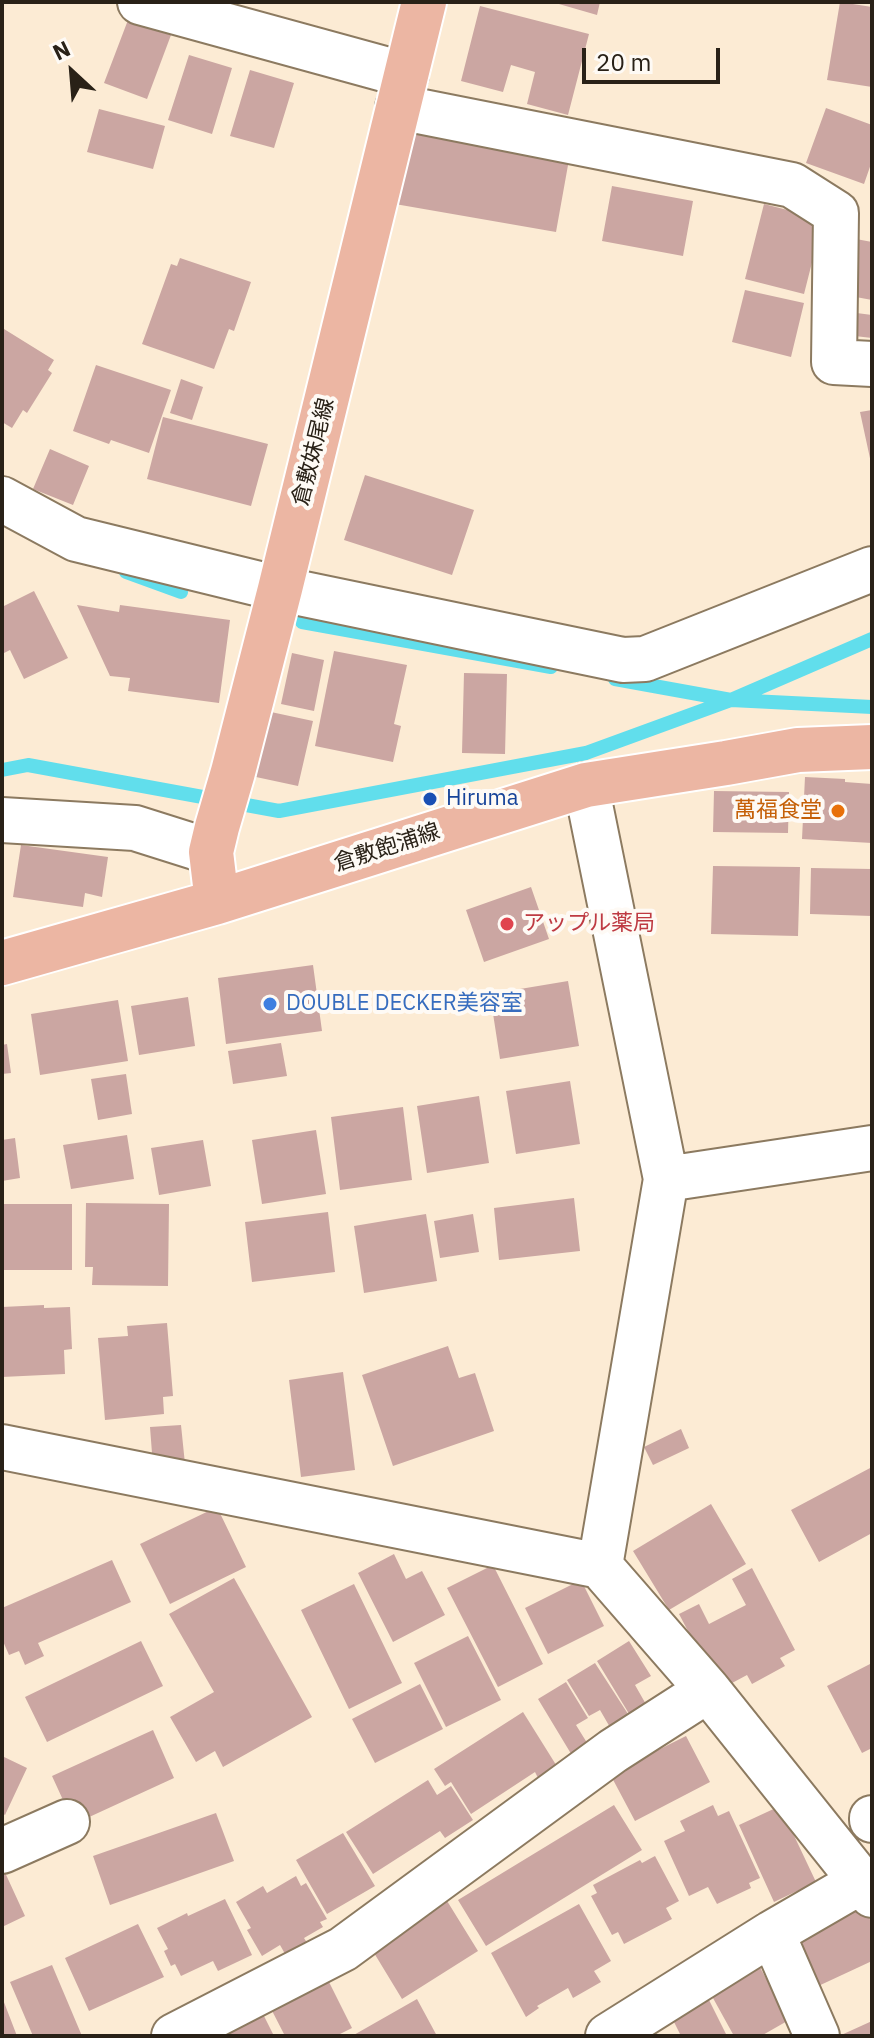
<!DOCTYPE html>
<meta charset="utf-8">
<style>
body{margin:0}
#map{position:relative;width:874px;height:2038px;overflow:hidden;background:#fcebd4;font-family:"IBM Plex Sans",sans-serif}
canvas{display:block}
.frame{position:absolute;inset:0;border:4px solid #292117;pointer-events:none}
.north{position:absolute;left:32px;top:32px;width:80px;height:80px;-webkit-text-stroke:6px #fefaf5;paint-order:stroke;rotate:334deg;font-size:22px;font-weight:700;line-height:32px;text-align:center;color:#292117}
.north::after{content:'';display:block;margin:auto;width:28px;height:36px;background:#292117;clip-path:polygon(50% 0,100% 100%,50% 72%,0 100%)}
.scale{position:absolute;left:582px;top:48px;width:138px;height:36px;box-sizing:border-box;border:4px solid #292117;border-top:0;padding-left:10px;font-size:24px;line-height:28px;white-space:nowrap;color:#292117;-webkit-text-stroke:6px #fefaf5;paint-order:stroke}
</style>
<div id="map">
<canvas width="874" height="2038"></canvas>
<div class="frame"></div>
<div class="north">N</div>
<div class="scale">20 m</div>
</div>
<script>
const context = document.querySelector('canvas').getContext('2d');
context.lineJoin = 'round';
const poly = rows => new Path2D(rows.map(r => 'M' + r).join(''));
function trace(path, color, width, dash) { context.strokeStyle = color; context.lineWidth = width; context.lineCap = dash ? 'butt' : 'round'; context.setLineDash(dash || []); context.stroke(path); }
function fillPath(path, color) { context.fillStyle = color; context.fill(path, 'evenodd'); }
function label(font, color, halo, rows, align = 'center') {
  context.font = font + ' "IBM Plex Sans","Noto Sans JP",sans-serif'; context.lineWidth = 8; context.setLineDash([]); context.textBaseline = 'middle'; context.strokeStyle = halo; context.fillStyle = color; for (const [text, x, y, turn = 0] of rows) {
    context.save(); context.translate(x, y); context.rotate((+turn || 0) * Math.PI / 180); context.textAlign = isNaN(turn) ? turn : align; if (halo) context.strokeText(text, 0, 0); context.fillText(text, 0, 0); context.restore();
  }
}
trace(poly([
 [126,572,181,592],
 [302,622,551,667],
 [615,679,731,700,872,707],
 [2,770,28,765,279,811,586,753,731,700,872,639]
]), '#61deec', 14);
fillPath(poly([
 [552,2,600,2,597,15],
 [840,2,872,7,872,87,827,80],
 [480,6,589,34,568,115,527,104,535,72,511,65,503,92,461,81],
 [128,20,171,35,147,99,104,83],
 [189,55,232,68,212,134,168,120],
 [250,70,294,83,274,148,230,136],
 [826,108,872,125,872,161,864,184,806,163],
 [99,109,165,126,153,169,87,152],
 [409,125,570,154,556,232,395,204],
 [612,186,693,201,683,256,602,241],
 [764,204,823,219,804,294,745,279],
 [856,239,872,242,872,300,845,295],
 [180,258,251,282,234,331,229,329,214,369,142,344,171,264,177,266],
 [745,290,804,303,791,357,732,342],
 [849,312,872,315,872,338,846,335],
 [4,329,54,360,48,370,52,373,27,413,23,410,12,428,2,422,2,331],
 [96,365,171,390,149,453,111,440,109,444,73,431],
 [181,379,203,387,192,420,170,413],
 [872,410,872,463,871,463,860,412],
 [163,417,268,444,251,506,147,479],
 [50,449,89,466,73,505,33,489],
 [365,475,474,510,452,575,344,540],
 [34,591,68,658,24,679,10,650,2,654,2,607],
 [77,605,119,612,120,605,230,620,219,703,128,691,130,678,110,676],
 [334,651,407,665,394,724,401,726,393,762,315,746],
 [292,653,324,660,314,711,281,704],
 [464,673,507,674,505,754,462,753],
 [271,712,313,721,298,786,256,777],
 [805,777,845,779,845,782,872,784,872,843,802,839],
 [714,791,789,792,788,833,713,832],
 [21,845,108,857,102,897,85,893,83,907,13,897],
 [713,866,800,867,798,936,711,934],
 [811,868,872,869,872,916,810,914],
 [531,887,549,939,484,962,466,910],
 [313,965,322,1031,226,1044,218,978],
 [568,981,579,1046,500,1059,490,994],
 [188,997,195,1046,139,1055,131,1006],
 [118,1000,128,1061,40,1075,31,1014],
 [281,1043,287,1076,233,1084,228,1051],
 [7,1044,11,1073,2,1074,2,1045],
 [126,1074,132,1114,98,1120,91,1079],
 [570,1081,580,1144,516,1154,506,1091],
 [479,1096,489,1163,427,1173,417,1106],
 [403,1107,412,1180,340,1190,331,1117],
 [316,1130,326,1194,262,1204,252,1140],
 [127,1135,134,1179,71,1189,63,1145],
 [15,1138,20,1178,2,1181,2,1140],
 [203,1140,211,1186,159,1195,151,1148],
 [574,1198,580,1251,499,1260,494,1208],
 [86,1203,169,1204,168,1286,92,1285,93,1267,85,1267],
 [2,1204,72,1204,72,1270,2,1270],
 [328,1212,335,1272,252,1282,245,1222],
 [426,1214,437,1281,364,1293,354,1226],
 [473,1214,479,1252,440,1258,434,1221],
 [44,1305,44,1308,70,1307,72,1349,64,1350,65,1374,2,1377,2,1307],
 [167,1323,173,1396,163,1397,164,1414,105,1420,98,1338,128,1336,127,1326],
 [448,1346,459,1378,475,1373,494,1431,393,1466,362,1375],
 [343,1372,355,1470,301,1477,289,1380],
 [181,1425,185,1464,153,1466,150,1427],
 [681,1429,689,1448,653,1465,644,1447],
 [872,1467,872,1533,819,1562,791,1510],
 [711,1504,746,1564,669,1610,633,1551],
 [217,1507,246,1567,170,1604,140,1544],
 [394,1554,406,1579,422,1571,445,1615,393,1642,358,1573],
 [112,1560,131,1602,38,1643,44,1656,25,1665,19,1651,9,1655,2,1639,2,1608],
 [493,1565,543,1664,498,1687,447,1588],
 [752,1568,795,1650,780,1658,785,1666,752,1684,747,1675,719,1690,679,1614,699,1604,709,1624,746,1605,732,1579],
 [234,1578,312,1717,223,1767,215,1751,196,1762,170,1717,214,1692,169,1614],
 [581,1580,604,1626,548,1654,525,1608],
 [354,1584,402,1683,349,1709,301,1610],
 [468,1636,501,1700,446,1727,414,1663],
 [141,1641,163,1686,47,1742,25,1697],
 [629,1641,651,1676,635,1685,647,1706,631,1717,597,1661],
 [595,1663,630,1717,611,1729,600,1710,589,1716,567,1680],
 [872,1663,872,1748,862,1753,827,1686],
 [566,1682,588,1718,576,1725,589,1746,573,1757,538,1699],
 [420,1684,443,1729,375,1763,352,1719],
 [523,1712,558,1768,539,1780,535,1772,471,1814,451,1782,445,1786,434,1769],
 [153,1730,174,1778,74,1824,52,1776],
 [686,1736,710,1782,635,1821,610,1774],
 [2,1756,27,1768,5,1815,2,1813],
 [428,1780,437,1795,451,1786,473,1820,445,1838,440,1831,373,1874,346,1832],
 [614,1805,642,1850,486,1946,458,1900],
 [713,1805,718,1816,729,1811,760,1878,749,1883,751,1888,717,1904,708,1887,689,1896,664,1841,685,1831,680,1821],
 [780,1806,816,1882,774,1902,739,1825],
 [216,1813,234,1861,110,1905,93,1856],
 [343,1833,375,1886,327,1914,296,1860],
 [655,1856,679,1901,666,1908,672,1919,624,1944,618,1932,612,1935,591,1896,597,1893,593,1885,640,1860,642,1863],
 [2,1866,25,1916,2,1927],
 [296,1876,301,1886,306,1883,327,1919,320,1922,323,1927,304,1938,309,1946,288,1959,280,1945,262,1956,247,1930,251,1928,236,1902,263,1886,267,1893],
 [444,1896,478,1951,402,1999,368,1943],
 [860,1898,872,1924,872,1961,814,1988,788,1931],
 [225,1899,252,1955,218,1971,213,1961,181,1976,175,1964,171,1966,164,1951,168,1949,157,1928,187,1913,188,1916],
 [579,1904,611,1961,594,1971,601,1982,573,1998,568,1988,537,2006,539,2008,526,2017,491,1953],
 [138,1924,164,1977,89,2011,65,1958],
 [757,1962,789,2020,761,2036,734,2036,708,1989],
 [52,1965,82,2036,33,2036,10,1982],
 [324,1972,352,2028,336,2036,285,2036,267,2001],
 [2,1997,17,2036,2,2036],
 [708,1998,727,2036,681,2036,671,2016],
 [417,1999,437,2036,352,2036],
 [260,2008,274,2036,212,2036],
 [872,2021,872,2036,839,2036]
]), '#cba6a2');
const minor = poly([
 [140,2,406,75],
 [398,107,792,185,836,213,834,362,872,364],
 [2,499,76,539,280,589,623,660,645,659,872,569],
 [586,785,666,1179,600,1566],
 [2,820,135,828,211,852],
 [666,1179,872,1148],
 [2,1447,600,1566,708,1690,872,1895],
 [872,1818,872,1820],
 [2,1851,67,1822],
 [772,1933,817,2036],
 [174,2036,343,1949,613,1751,708,1690],
 [608,2036,772,1933,860,1882]
]);
const major = poly([
 [217,902,211,852,217,827,233,772,280,589,424,2],
 [2,963,217,902,586,785,726,763,798,750,872,747]
]);
trace(minor, '#8c7a60', 48);
trace(major, '#fff', 48);
trace(minor, '#fff', 44);
trace(major, '#ecb6a3', 44);
for (const [x, y, r, color] of [
 [430,799,8,"#1a4fb4"],
 [838,811,8,"#e8710a"],
 [507,924,8,"#e0444e"],
 [270,1004,8,"#3f7fe0"]
]) { const dot = new Path2D(); dot.arc(x, y, r, 0, 2 * Math.PI); context.fillStyle = color; context.fill(dot); trace(dot, '#fefaf5', 3); }
label('22px', '#292117', '#fefaf5', [
 ["倉敷妹尾線",314,452,-76],
 ["倉敷飽浦線",387,848,-18]
]);
label('22px', '#164399', '#fefaf5', [
 ["Hiruma",446,799]
], 'left');
label('22px', '#c56008', '#fefaf5', [
 ["萬福食堂",822,811]
], 'right');
label('22px', '#be3a42', '#fefaf5', [
 ["アップル薬局",523,924]
], 'left');
label('22px', '#366cbe', '#fefaf5', [
 ["DOUBLE DECKER美容室",286,1004]
], 'left');
</script>
